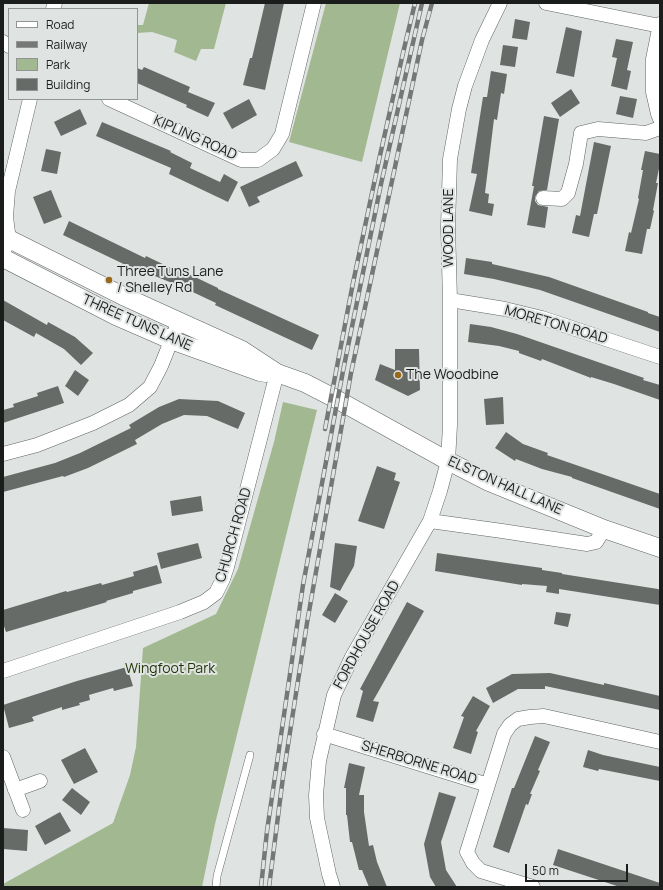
<!DOCTYPE html>
<style>
body{margin:0}
#map{position:relative;width:663px;height:890px;overflow:hidden;background:#dfe4e2;font-family:Manrope,sans-serif}
canvas{display:block}
.frame{position:absolute;inset:0;border:4px solid #1b1d1c;pointer-events:none}
.legend{position:absolute;left:8px;top:8px;width:130px;height:92px;box-sizing:border-box;background:#dfe4e2;border:1px solid #919493;margin:0;padding:5px 7px;list-style:none;font-size:12px;color:#1b1d1c}
.legend li{display:flex;align-items:center;gap:8px;height:20px}
.legend b{width:20px;border:1px solid #919493}
.scale{position:absolute;left:525px;top:864px;width:103px;height:18px;box-sizing:border-box;border:2px solid #1b1d1c;border-top:0;padding-left:5px;font-size:12px;line-height:14px;white-space:nowrap;color:#1b1d1c;-webkit-text-stroke:3px #dfe4e2;paint-order:stroke}
</style>
<div id="map">
<canvas width="663" height="890"></canvas>
<div class="frame"></div>
<ul class="legend">
<li><b style="height:5px;background:#fff"></b>Road</li>
<li><b style="height:5px;background:#757877"></b>Railway</li>
<li><b style="height:11px;background:#a2b891"></b>Park</li>
<li><b style="height:11px;background:#676b68"></b>Building</li>
</ul>
<div class="scale">50 m</div>
</div>
<script>
const context = document.querySelector('canvas').getContext('2d');
context.lineJoin = 'round';
function fillPath(path, color) { context.fillStyle = color; context.fill(path, 'evenodd'); }
const poly = rows => new Path2D(rows.map(r => 'M' + r).join(''));
function trace(path, color, width, dash) { context.strokeStyle = color; context.lineWidth = width; context.lineCap = dash ? 'butt' : 'round'; context.setLineDash(dash || []); context.stroke(path); }
function label(font, color, halo, rows, align = 'center') {
  context.font = font + ' Manrope,sans-serif'; context.lineWidth = 4; context.setLineDash([]); context.textBaseline = 'middle'; context.strokeStyle = halo; context.fillStyle = color; for (const [text, x, y, turn = 0] of rows) {
    context.save(); context.translate(x, y); context.rotate((+turn || 0) * Math.PI / 180); context.textAlign = isNaN(turn) ? turn : align; if (halo) context.strokeText(text, 0, 0); context.fillText(text, 0, 0); context.restore();
  }
}
fillPath(poly([
 [149,3,226,3,214,49,201,49,196,61,174,52,177,40,152,32,137,33,137,25,143,25],
 [326,3,400,3,362,162,289,142],
 [283,402,317,410,215,824,202,887,3,887,3,884,113,823,130,775,136,747,143,648,216,614,238,569,274,442]
]), '#a2b891');
fillPath(poly([
 [265,3,284,3,265,90,243,85,250,58,252,58],
 [515,19,530,22,527,40,512,38],
 [566,27,582,31,574,77,556,73],
 [616,39,633,42,627,70,631,71,627,90,611,86,617,58,612,57],
 [503,45,518,47,515,67,500,65],
 [144,67,190,87,188,92,215,103,208,117,186,107,187,105,137,83,137,68,142,70],
 [491,71,507,74,504,94,501,93,497,120,494,119,485,193,489,194,488,203,494,204,492,216,469,211,477,174,471,173,483,97,487,97],
 [571,89,580,103,560,117,551,103],
 [620,96,637,99,633,118,616,114],
 [249,99,257,115,232,129,223,113],
 [80,109,87,124,61,136,54,122],
 [544,116,559,119,547,190,539,191,535,197,535,201,538,205,548,207,545,228,527,225,534,186,532,186],
 [102,122,171,151,170,152,192,163,190,168,220,182,224,174,238,182,228,202,169,174,171,168,96,136],
 [594,142,611,146,597,214,594,214,589,237,572,233,576,215,580,216],
 [46,149,61,152,57,174,41,171],
 [645,151,660,154,660,164,656,183,658,183,653,210,654,211,650,229,647,229,642,254,625,251,629,232,631,233,639,199,638,198,643,170,641,170],
 [296,161,303,176,257,197,260,202,249,207,240,187],
 [51,190,62,217,44,224,33,197],
 [69,221,145,258,146,256,171,268,172,266,218,288,218,289,319,335,312,350,215,305,216,303,182,287,135,268,134,269,63,235],
 [466,258,492,262,492,264,549,277,648,312,648,313,660,317,660,332,540,290,494,279,464,274],
 [3,300,47,325,48,322,75,337,93,353,81,365,64,349,36,333,34,337,3,320],
 [470,324,491,327,517,334,644,378,643,380,660,385,660,400,614,384,591,377,591,378,542,359,541,361,519,353,519,351,499,346,468,342],
 [395,349,419,349,420,390,408,396,375,380,380,364,395,370],
 [75,370,89,380,78,396,65,386],
 [58,386,64,403,3,423,3,410,14,407,13,404,38,396,37,393],
 [503,397,504,424,486,425,484,399],
 [179,399,218,401,245,413,238,429,207,416,184,415,162,424,135,440,137,444,88,468,64,477,63,476,3,492,3,477,55,463,80,453,131,428,129,425,159,407],
 [506,432,523,444,548,453,547,455,660,494,660,509,572,478,572,477,542,469,516,459,515,461,495,448],
 [377,466,396,473,394,480,400,482,384,529,358,521],
 [201,496,203,511,172,516,170,501],
 [198,543,202,558,161,569,157,553],
 [335,543,357,546,354,566,340,591,330,587],
 [437,553,542,568,542,570,562,573,562,574,658,589,660,590,660,605,559,589,559,594,546,592,547,586,522,584,522,585,435,571],
 [157,565,162,583,133,591,133,593,106,601,107,602,6,632,3,623,3,610,66,591,67,592,101,583,102,585,134,576,133,572],
 [335,593,348,601,335,623,322,615],
 [407,602,424,611,373,701,379,702,373,722,356,717,363,691,360,689],
 [556,612,571,614,568,627,554,624],
 [127,667,133,686,114,691,113,688,89,695,90,700,79,703,80,705,62,710,62,707,32,717,34,721,9,728,3,705,77,681],
 [550,673,604,685,604,683,660,696,660,710,545,686,545,689,518,689,493,703,486,688,512,674],
 [473,696,490,706,476,731,478,732,471,754,453,748,464,717,461,716],
 [535,736,550,742,538,770,540,771,530,794,532,794,528,805,526,804,509,853,493,847,512,788,514,788],
 [85,748,98,772,74,784,61,760],
 [588,750,603,755,660,767,660,781,599,769,598,771,583,767],
 [349,763,365,767,359,795,364,795,364,812,369,846,373,845,377,862,387,887,369,887,362,870,359,870,352,842,350,842,347,815,346,815,346,788,344,788],
 [72,788,90,802,81,815,62,800],
 [439,792,456,797,441,842,446,870,457,887,436,887,430,877,424,844],
 [60,812,71,831,45,845,35,826],
 [3,828,28,830,27,851,3,849],
 [558,849,660,883,660,887,620,887,553,865]
]), '#676b68');
const service = poly([
 [216,887,217,876,250,755]
]);
const minor = poly([
 [546,3,660,26],
 [53,9,55,3],
 [660,24,653,59,653,92,658,114,660,119],
 [3,42,9,46],
 [109,99,241,160,258,160,273,149,282,134,314,3],
 [543,198,562,199,568,193,576,164,581,133,598,129,646,133,660,128],
 [3,252,9,240,6,217,8,191,30,99],
 [450,300,505,309,542,318,660,357],
 [3,454,37,445,93,423,129,405,150,387,161,366,179,321],
 [430,521,502,531,587,544,596,542,604,529],
 [3,671,180,612,204,602,216,593,223,579,227,567,277,373],
 [324,734,488,785,504,734,510,725,518,719,530,717,544,716,660,742],
 [3,757,23,810],
 [488,785,467,852,473,863,481,871,533,887],
 [15,790,40,781],
 [333,887,329,874,317,818,316,795,319,761,334,695,352,657,430,521,440,491,448,461,450,425,450,300,448,227,450,159,459,109,465,86,482,40,500,3]
]);
const tertiary = poly([
 [3,236,123,296,242,350,277,373,305,383,336,399,448,461,489,482,604,529,660,548],
 [3,258,116,316,171,340,260,372,266,373]
]);
trace(service, '#5f6462', 8);
trace(minor, '#5f6462', 15);
trace(tertiary, '#5f6462', 19);
trace(service, '#fff', 7);
trace(minor, '#fff', 14);
trace(tertiary, '#fff', 18);
const rail = poly([
 [325,429,353,283,379,160,403,53,415,3],
 [261,887,267,831,303,585,343,371,381,184,422,3],
 [269,887,283,777,307,623,351,373,392,181,422,40,432,3]
]);
trace(rail, '#757877', 4.5);
trace(rail, '#dfe4e2', 3, [9]);
for (const [x, y, r, color] of [
 [109,280,4,"#976918"],
 [398,375,4,"#976918"]
]) { const dot = new Path2D(); dot.arc(x, y, r, 0, 2 * Math.PI); context.fillStyle = color; context.fill(dot); trace(dot, '#dfe4e2', 1.5); }
label('14px', '#1b1d1c', '#dfe4e2', [
 ["KIPLING ROAD",195,138,24],
 ["WOOD LANE",449,228,-90],
 ["THREE TUNS LANE",137,323,24],
 ["MORETON ROAD",556,325,16],
 ["ELSTON HALL LANE",505,486,24],
 ["CHURCH ROAD",234,535,-74],
 ["FORDHOUSE ROAD",367,635,-61],
 ["SHERBORNE ROAD",419,763,17]
]);
label('14px', '#1b1d1c', '#dfe4e2', [
 ["Three Tuns Lane",117,272],
 ["/ Shelley Rd",117,288],
 ["The Woodbine",406,375]
], 'left');
label('14px', '#213708', '#dfe4e2', [
 ["Wingfoot Park",170,669]
]);
</script>
